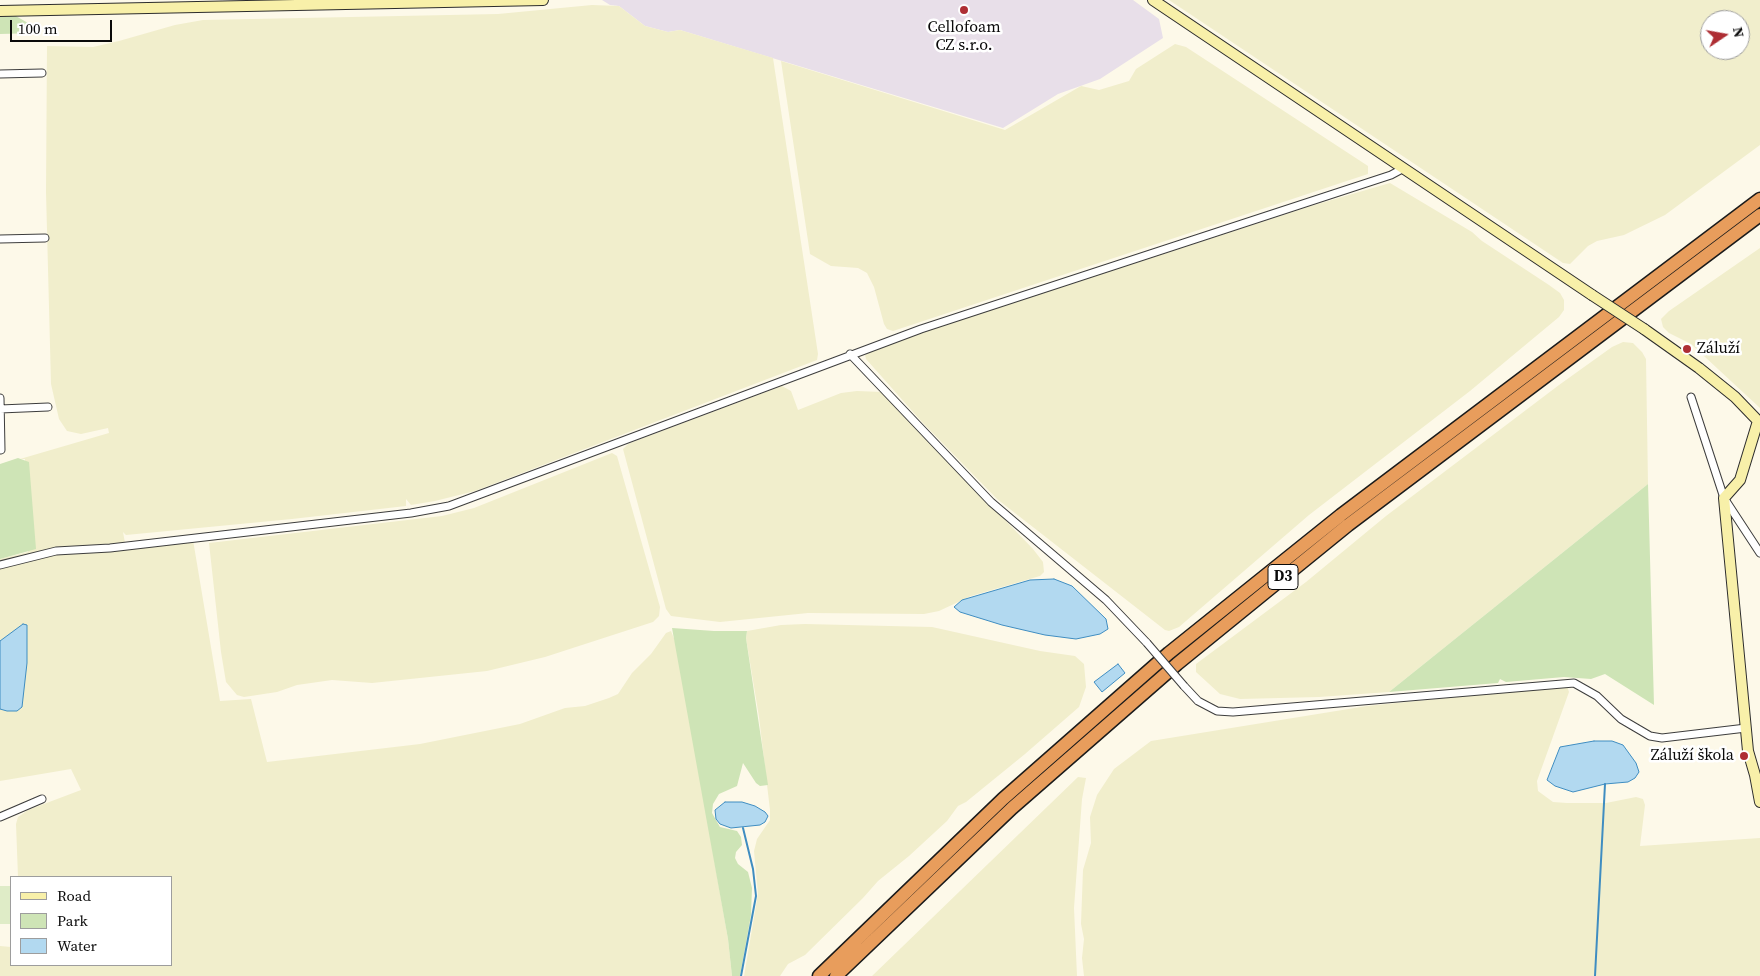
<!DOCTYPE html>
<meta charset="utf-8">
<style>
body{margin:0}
#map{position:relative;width:1760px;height:976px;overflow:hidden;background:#fdf9e9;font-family:"Source Serif 4",serif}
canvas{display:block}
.legend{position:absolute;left:10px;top:876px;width:162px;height:90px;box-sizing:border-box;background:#fff;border:1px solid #9d9d9d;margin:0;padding:6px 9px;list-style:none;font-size:15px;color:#0a0a0a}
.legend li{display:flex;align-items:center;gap:10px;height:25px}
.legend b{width:25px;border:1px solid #9d9d9d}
.north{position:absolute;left:1700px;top:10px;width:50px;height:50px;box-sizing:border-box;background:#fff;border:1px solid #9d9d9d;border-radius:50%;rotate:78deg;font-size:14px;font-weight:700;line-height:20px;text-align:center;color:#0a0a0a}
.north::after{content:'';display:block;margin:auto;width:18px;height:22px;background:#ae2e34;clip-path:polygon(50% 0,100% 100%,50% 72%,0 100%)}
.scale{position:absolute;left:10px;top:20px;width:102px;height:22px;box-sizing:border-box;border:2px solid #0a0a0a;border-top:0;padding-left:6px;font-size:15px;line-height:18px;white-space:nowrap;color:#0a0a0a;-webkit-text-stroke:4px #fff;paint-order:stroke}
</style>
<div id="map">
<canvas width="1760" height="976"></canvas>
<ul class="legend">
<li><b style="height:6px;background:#f8f0a9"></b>Road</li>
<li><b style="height:14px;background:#cee4b6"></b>Park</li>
<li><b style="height:14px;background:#b2d9f0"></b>Water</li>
</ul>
<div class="north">N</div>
<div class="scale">100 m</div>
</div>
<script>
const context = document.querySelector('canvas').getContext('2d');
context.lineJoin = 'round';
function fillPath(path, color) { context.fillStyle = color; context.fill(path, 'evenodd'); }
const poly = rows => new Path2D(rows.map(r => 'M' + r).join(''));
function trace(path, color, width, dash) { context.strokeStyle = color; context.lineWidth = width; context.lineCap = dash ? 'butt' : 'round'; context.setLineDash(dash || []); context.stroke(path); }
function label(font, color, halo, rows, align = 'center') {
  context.font = font + ' "Source Serif 4",serif'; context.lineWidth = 5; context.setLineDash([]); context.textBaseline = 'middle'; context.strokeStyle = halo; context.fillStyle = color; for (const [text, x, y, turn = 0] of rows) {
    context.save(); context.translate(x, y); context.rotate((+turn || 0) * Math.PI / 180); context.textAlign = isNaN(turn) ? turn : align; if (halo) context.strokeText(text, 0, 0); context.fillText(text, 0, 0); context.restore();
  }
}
fillPath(poly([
 [602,0,1133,0,1159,19,1163,38,1100,79,1058,94,1003,128,680,30,668,32,645,26,619,6,610,5]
]), '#e8dfe9');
fillPath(poly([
 [1169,0,1760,0,1760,145,1665,215,1624,235,1597,241,1588,246,1570,264,1563,263],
 [1710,20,1740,20,1740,50,1710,50],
 [592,5,619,6,645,26,668,32,680,30,773,58,818,354,817,360,475,491,435,501,411,505,406,499,406,506,292,519,126,535,123,532,125,543,192,534,220,701,251,699,267,762,420,744,520,724,565,708,585,706,609,698,618,694,632,673,651,654,666,633,671,631,677,646,728,939,732,976,0,976,0,946,11,947,11,965,171,965,171,877,18,877,16,824,18,817,28,810,81,790,71,769,0,781,0,559,28,552,25,459,20,459,109,433,108,428,81,434,67,431,59,419,51,384,46,192,47,46,93,47,119,41,175,25,203,20,498,14],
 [1175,44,1186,47,1368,166,1368,174,893,331,887,329,884,324,874,287,867,273,858,268,831,266,810,254,781,61,1005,130,1081,86,1099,90,1129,81,1136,69],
 [1390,183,1472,232,1482,241,1549,285,1560,293,1564,300,1564,310,1559,317,1470,391,1309,515,1179,627,1169,631,1165,630,997,499,922,422,866,359,865,355,874,349,927,331,1311,206],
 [1760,248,1760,408,1691,344,1669,333,1663,327,1661,319,1669,311],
 [1623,342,1633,343,1642,352,1646,359,1648,484,1389,692,1319,697,1240,699,1220,694,1196,672,1196,664,1306,582,1386,516,1559,385,1612,347],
 [782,386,791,391,798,410,841,393,857,391,882,392,1033,549,1043,562,1044,572,1040,576,971,596,939,611,924,614,808,613,720,622,671,616,666,609,623,449,628,444,638,440],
 [612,453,617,456,660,607,659,616,653,622,545,657,487,671,372,683,332,680,297,685,277,692,244,697,237,695,226,682,221,652,209,543,442,516,474,508],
 [805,624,932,627,1040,651,1075,656,1084,664,1086,687,1079,707,1025,754,966,802,958,806,947,821,909,856,878,881,863,898,805,955,788,964,780,976,744,976,758,894,754,851,757,839,770,820,770,810,759,717,746,638,747,631,781,625],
 [1567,686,1569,692,1537,781,1538,791,1553,802,1567,803,1606,803,1636,797,1643,799,1645,805,1640,846,1760,838,1760,976,1084,976,1082,958,1084,939,1081,924,1083,870,1091,843,1090,817,1097,795,1114,769,1151,741,1367,706],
 [1078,777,1086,778,1082,799,1074,908,1077,976,872,976]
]), '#f1eecc');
fillPath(poly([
 [0,7,35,27,39,33,0,34],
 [18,458,29,462,36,549,0,559,0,464],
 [1648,484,1654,705,1605,674,1591,679,1564,677,1506,682,1500,679,1498,683,1389,692],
 [672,628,714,631,747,631,746,638,768,785,760,786,756,783,743,763,737,786,719,794,713,804,712,813,720,827,737,831,741,837,742,845,736,852,735,858,738,864,748,872,752,888,751,915,740,976,732,976,728,939]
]), '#cee4b6');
fillPath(poly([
 [0,886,11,886,11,924,0,924]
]), '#dfecc7');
const water = poly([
 [1054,579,1072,586,1106,619,1108,629,1100,634,1076,639,1045,635,1002,625,960,612,954,607,962,600,1030,580,1054,579],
 [23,624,27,625,27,663,22,707,17,711,7,711,0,709,0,641,23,624],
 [1118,664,1125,673,1102,692,1094,682,1118,664],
 [1594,741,1612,741,1623,745,1636,763,1639,772,1635,778,1628,782,1605,784,1573,792,1555,786,1547,780,1560,747,1594,741],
 [725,802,742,802,755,806,765,812,768,816,765,822,760,825,731,828,720,824,716,819,715,810,725,802]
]);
fillPath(water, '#b2d9f0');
trace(water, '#3f8dc1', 1);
trace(poly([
 [741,976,756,896,753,869,743,828],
 [1595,976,1605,784]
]), '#3f8dc1', 2);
const street = poly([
 [0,74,42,73],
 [0,239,45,238],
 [850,354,991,502,1106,600,1147,643],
 [1691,397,1724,498,1760,553],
 [0,398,1,450],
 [0,409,48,407],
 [0,565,56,551,110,548,411,513,449,506,921,329,1391,175,1404,168],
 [1184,686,1198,701,1217,711,1233,712,1574,683,1597,696,1621,719,1650,736,1662,738,1746,728],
 [0,817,42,799]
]);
const secondary = poly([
 [1153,0,1592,295],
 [0,11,543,0],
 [1644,329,1699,368,1735,397,1760,423],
 [1758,421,1740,480,1724,498,1748,751,1755,775,1760,802]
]);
const highway = poly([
 [819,976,1003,799,1169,653,1341,515,1760,199],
 [836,976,1012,808,1177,664,1348,525,1760,215]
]);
trace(street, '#3d3d3d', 9);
trace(secondary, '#2c2c2c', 12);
trace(highway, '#1b1b1b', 15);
trace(street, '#fff', 7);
trace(secondary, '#f8f0a9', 10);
trace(highway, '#e89d5c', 12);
const streetBridge = poly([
 [1147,643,1184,686]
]);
const secondaryBridge = poly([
 [1592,295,1644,329]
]);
trace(streetBridge, '#3d3d3d', 9, []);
trace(secondaryBridge, '#2c2c2c', 12, []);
trace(streetBridge, '#fff', 7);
trace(secondaryBridge, '#f8f0a9', 10);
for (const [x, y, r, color] of [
 [964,10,5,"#ae2e34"],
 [1687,349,5,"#ae2e34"],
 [1744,756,5,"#ae2e34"]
]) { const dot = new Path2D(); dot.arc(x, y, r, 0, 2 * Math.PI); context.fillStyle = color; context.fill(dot); trace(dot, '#fff', 2); }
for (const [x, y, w] of [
 [1283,577,30]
]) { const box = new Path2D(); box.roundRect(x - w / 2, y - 12.5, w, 25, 4); context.fillStyle = '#fff'; context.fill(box); trace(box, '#0a0a0a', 1); }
label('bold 15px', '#0a0a0a', null, [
 ["D3",1283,577]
]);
label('16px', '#0a0a0a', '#fff', [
 ["Cellofoam",964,28],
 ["CZ s.r.o.",964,46],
 ["Záluží",1697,349,"left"],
 ["Záluží škola",1734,756,"right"]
]);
</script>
